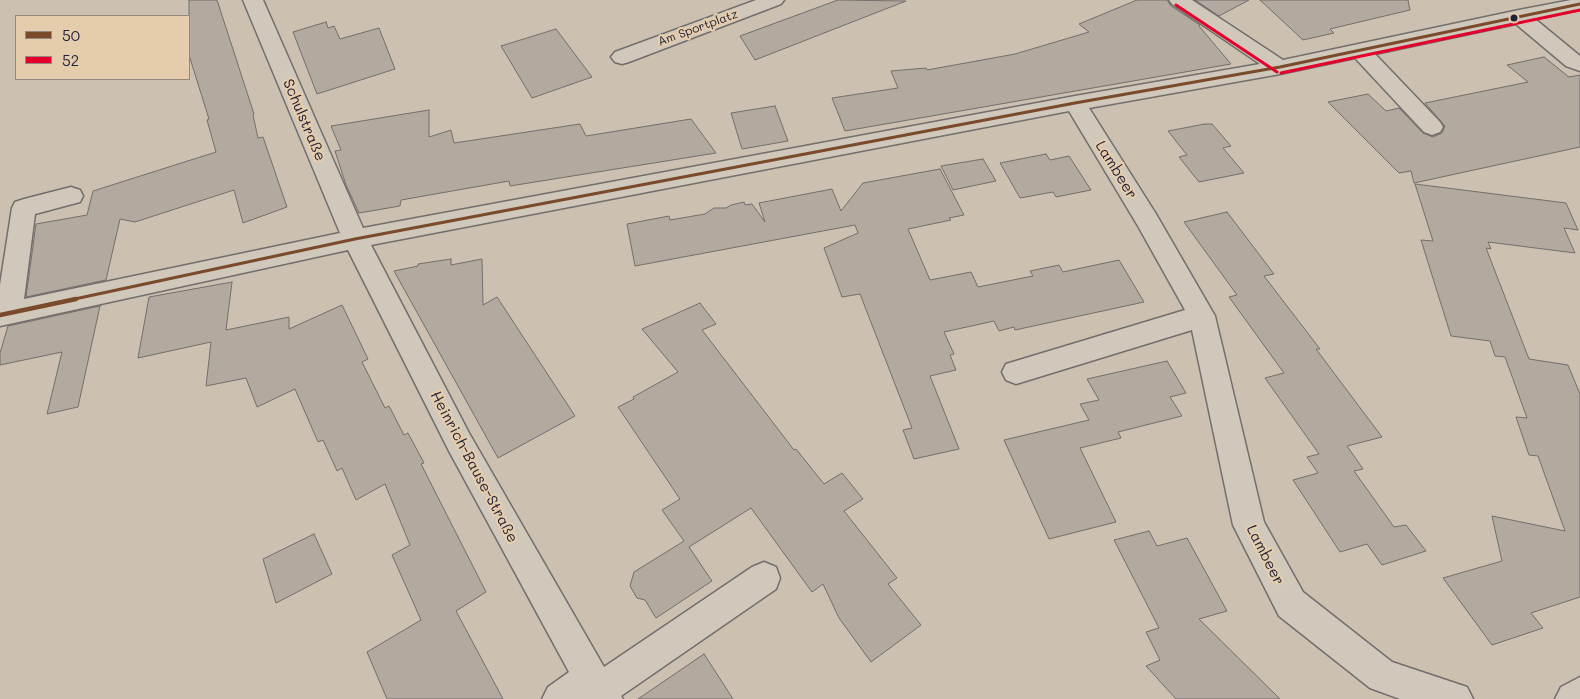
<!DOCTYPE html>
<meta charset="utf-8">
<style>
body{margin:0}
#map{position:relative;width:1580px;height:699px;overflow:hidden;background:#ccc1b1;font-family:Mali,sans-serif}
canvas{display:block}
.legend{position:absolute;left:15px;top:15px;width:175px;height:65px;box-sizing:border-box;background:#e4ccac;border:1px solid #96887f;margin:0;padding:6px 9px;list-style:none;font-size:15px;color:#22223b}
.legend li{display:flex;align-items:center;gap:10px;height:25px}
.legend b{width:25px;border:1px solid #96887f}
</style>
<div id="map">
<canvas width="1580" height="699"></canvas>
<ul class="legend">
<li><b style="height:6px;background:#7a4b2a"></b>50</li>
<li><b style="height:6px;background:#e4002b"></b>52</li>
</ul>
</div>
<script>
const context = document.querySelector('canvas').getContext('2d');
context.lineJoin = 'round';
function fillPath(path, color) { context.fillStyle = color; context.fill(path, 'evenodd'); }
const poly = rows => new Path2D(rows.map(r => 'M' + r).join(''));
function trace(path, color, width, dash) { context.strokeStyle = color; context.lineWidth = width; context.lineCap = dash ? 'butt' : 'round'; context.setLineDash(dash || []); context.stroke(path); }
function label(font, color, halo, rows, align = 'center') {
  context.font = font + ' Mali,sans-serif'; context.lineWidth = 4.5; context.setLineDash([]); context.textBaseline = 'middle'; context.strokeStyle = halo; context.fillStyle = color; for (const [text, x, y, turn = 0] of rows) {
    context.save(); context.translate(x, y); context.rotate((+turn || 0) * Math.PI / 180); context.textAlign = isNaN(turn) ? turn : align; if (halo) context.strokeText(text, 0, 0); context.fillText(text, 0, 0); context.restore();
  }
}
const building = poly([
 [189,0,217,0,254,114,253,115,258,138,263,137,287,207,243,223,234,190,135,222,120,219,106,280,26,297,36,224,87,215,93,191,216,152,207,120,209,119,189,55,189,0],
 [838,0,906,1,755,60,740,36,838,0],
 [1137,0,1167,0,1171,6,1200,25,1199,26,1231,64,845,131,832,98,898,88,891,71,926,68,927,70,1015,54,1089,32,1079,24,1137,0],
 [1195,0,1249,0,1219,16,1195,0],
 [1260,0,1408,0,1410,10,1330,29,1334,33,1303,40,1260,0],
 [326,22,328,28,334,26,340,39,379,28,395,69,317,94,293,32,326,22],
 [556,29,592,77,532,98,501,46,556,29],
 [1544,57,1569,77,1580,75,1580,147,1414,183,1411,171,1399,173,1328,102,1368,94,1386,111,1399,108,1423,133,1433,137,1442,133,1445,126,1425,103,1528,82,1507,65,1544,57],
 [775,106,788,141,742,149,731,113,775,106],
 [429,110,429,137,451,130,454,143,580,124,586,136,691,119,716,153,510,186,509,181,401,200,400,206,359,213,346,185,335,151,341,150,331,126,429,110],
 [1205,124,1212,124,1231,146,1223,148,1244,173,1199,182,1179,157,1187,155,1168,131,1205,124],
 [1046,154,1050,160,1069,156,1091,190,1056,197,1053,192,1020,198,1000,163,1046,154],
 [983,159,996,181,953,190,941,166,983,159],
 [940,169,964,215,949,218,951,220,908,229,930,280,971,272,978,287,1033,276,1030,271,1059,265,1063,272,1119,260,1144,302,1015,330,1014,327,999,331,994,321,944,332,954,354,950,355,956,370,930,376,959,449,914,459,903,430,912,428,860,294,842,297,824,248,858,233,855,225,635,266,627,224,669,216,670,220,705,214,714,208,726,208,731,205,744,202,745,205,752,204,765,222,759,203,832,189,841,211,863,183,940,169],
 [1415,184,1566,203,1578,230,1564,228,1575,253,1488,242,1491,249,1486,248,1529,359,1568,365,1580,394,1580,597,1531,613,1543,628,1492,645,1443,578,1502,561,1492,516,1565,531,1538,456,1529,455,1516,417,1527,418,1505,357,1495,356,1490,341,1451,336,1421,240,1433,241,1415,184],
 [1227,212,1274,274,1264,276,1320,349,1316,349,1382,437,1347,446,1363,469,1354,471,1394,527,1406,525,1426,551,1382,565,1367,544,1340,552,1293,480,1318,473,1307,457,1319,454,1265,378,1284,373,1229,297,1237,295,1184,222,1227,212],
 [451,259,451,265,482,259,483,305,497,297,575,416,498,458,394,271,418,266,418,264,451,259],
 [232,282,226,330,289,317,289,329,342,305,368,359,362,362,385,408,389,406,404,435,408,433,424,463,421,464,486,592,456,611,503,699,387,699,367,652,421,620,392,555,410,545,385,484,356,500,342,468,337,471,323,440,318,442,295,389,257,407,246,378,206,386,211,342,138,358,149,297,232,282],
 [700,303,716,324,702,330,794,450,796,449,824,484,842,473,863,499,844,511,897,578,888,584,921,625,871,662,839,618,823,584,812,592,751,508,689,547,712,581,656,618,645,600,637,598,630,586,634,572,684,541,662,510,680,499,618,407,634,399,633,397,678,372,642,329,700,303],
 [100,306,78,407,47,414,62,352,0,365,0,353,8,326,100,306],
 [1167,361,1186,393,1170,397,1182,416,1118,432,1121,438,1080,448,1116,522,1049,539,1004,440,1089,420,1080,404,1099,400,1087,379,1167,361],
 [1149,531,1157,546,1187,538,1227,611,1199,619,1280,699,1176,699,1146,666,1160,660,1146,632,1159,628,1114,540,1149,531],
 [314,534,332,574,276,603,263,559,314,534],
 [704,654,733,699,638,699,704,654]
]);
fillPath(building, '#b2a99f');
trace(building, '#736e6c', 1);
const minor = poly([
 [243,0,263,0,363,228,1075,96,1260,64,1172,4,1169,0,1192,0,1283,60,1519,10,1571,0,1580,0,1580,10,1535,19,1580,56,1580,71,1566,66,1516,24,1375,54,1440,122,1443,127,1440,132,1432,135,1424,132,1355,58,1280,74,1089,108,1156,214,1215,316,1264,522,1303,592,1392,662,1467,687,1473,699,1400,699,1370,688,1279,616,1233,525,1192,330,1016,384,1006,380,1002,372,1006,364,1185,310,1138,226,1069,111,371,245,469,433,604,667,752,567,764,562,776,567,780,578,776,589,621,696,623,699,542,699,548,687,569,672,449,451,348,250,0,326,0,285,12,208,15,202,24,199,71,187,80,190,83,196,80,202,35,214,24,299,340,233,243,0],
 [756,0,784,0,781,4,629,62,622,64,615,62,611,57,615,52,756,0],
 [1580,677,1580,699,1555,699,1561,687,1580,677]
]);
trace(minor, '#736e6c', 3);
fillPath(minor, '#d1c8bc');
trace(poly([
 [70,300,355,239,1075,103,1280,67,1580,4]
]), '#7a4b2a', 3);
trace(poly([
 [0,315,76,299]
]), '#7a4b2a', 4.5);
trace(poly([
 [1176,5,1277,72],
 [1281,73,1580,10]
]), '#e4002b', 3);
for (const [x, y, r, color] of [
 [1514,18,4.5,"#22223b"]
]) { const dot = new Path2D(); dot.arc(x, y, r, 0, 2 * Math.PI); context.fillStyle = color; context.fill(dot); trace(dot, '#e4ccac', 2); }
label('12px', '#22223b', '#e4ccac', [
 ["Am Sportplatz",698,28,-20]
]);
label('15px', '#22223b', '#e4ccac', [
 ["Schulstraße",304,120,67],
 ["Lambeer",1116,170,58],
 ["Heinrich-Bause-Straße",474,467,62],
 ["Lambeer",1265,555,63]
]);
</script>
